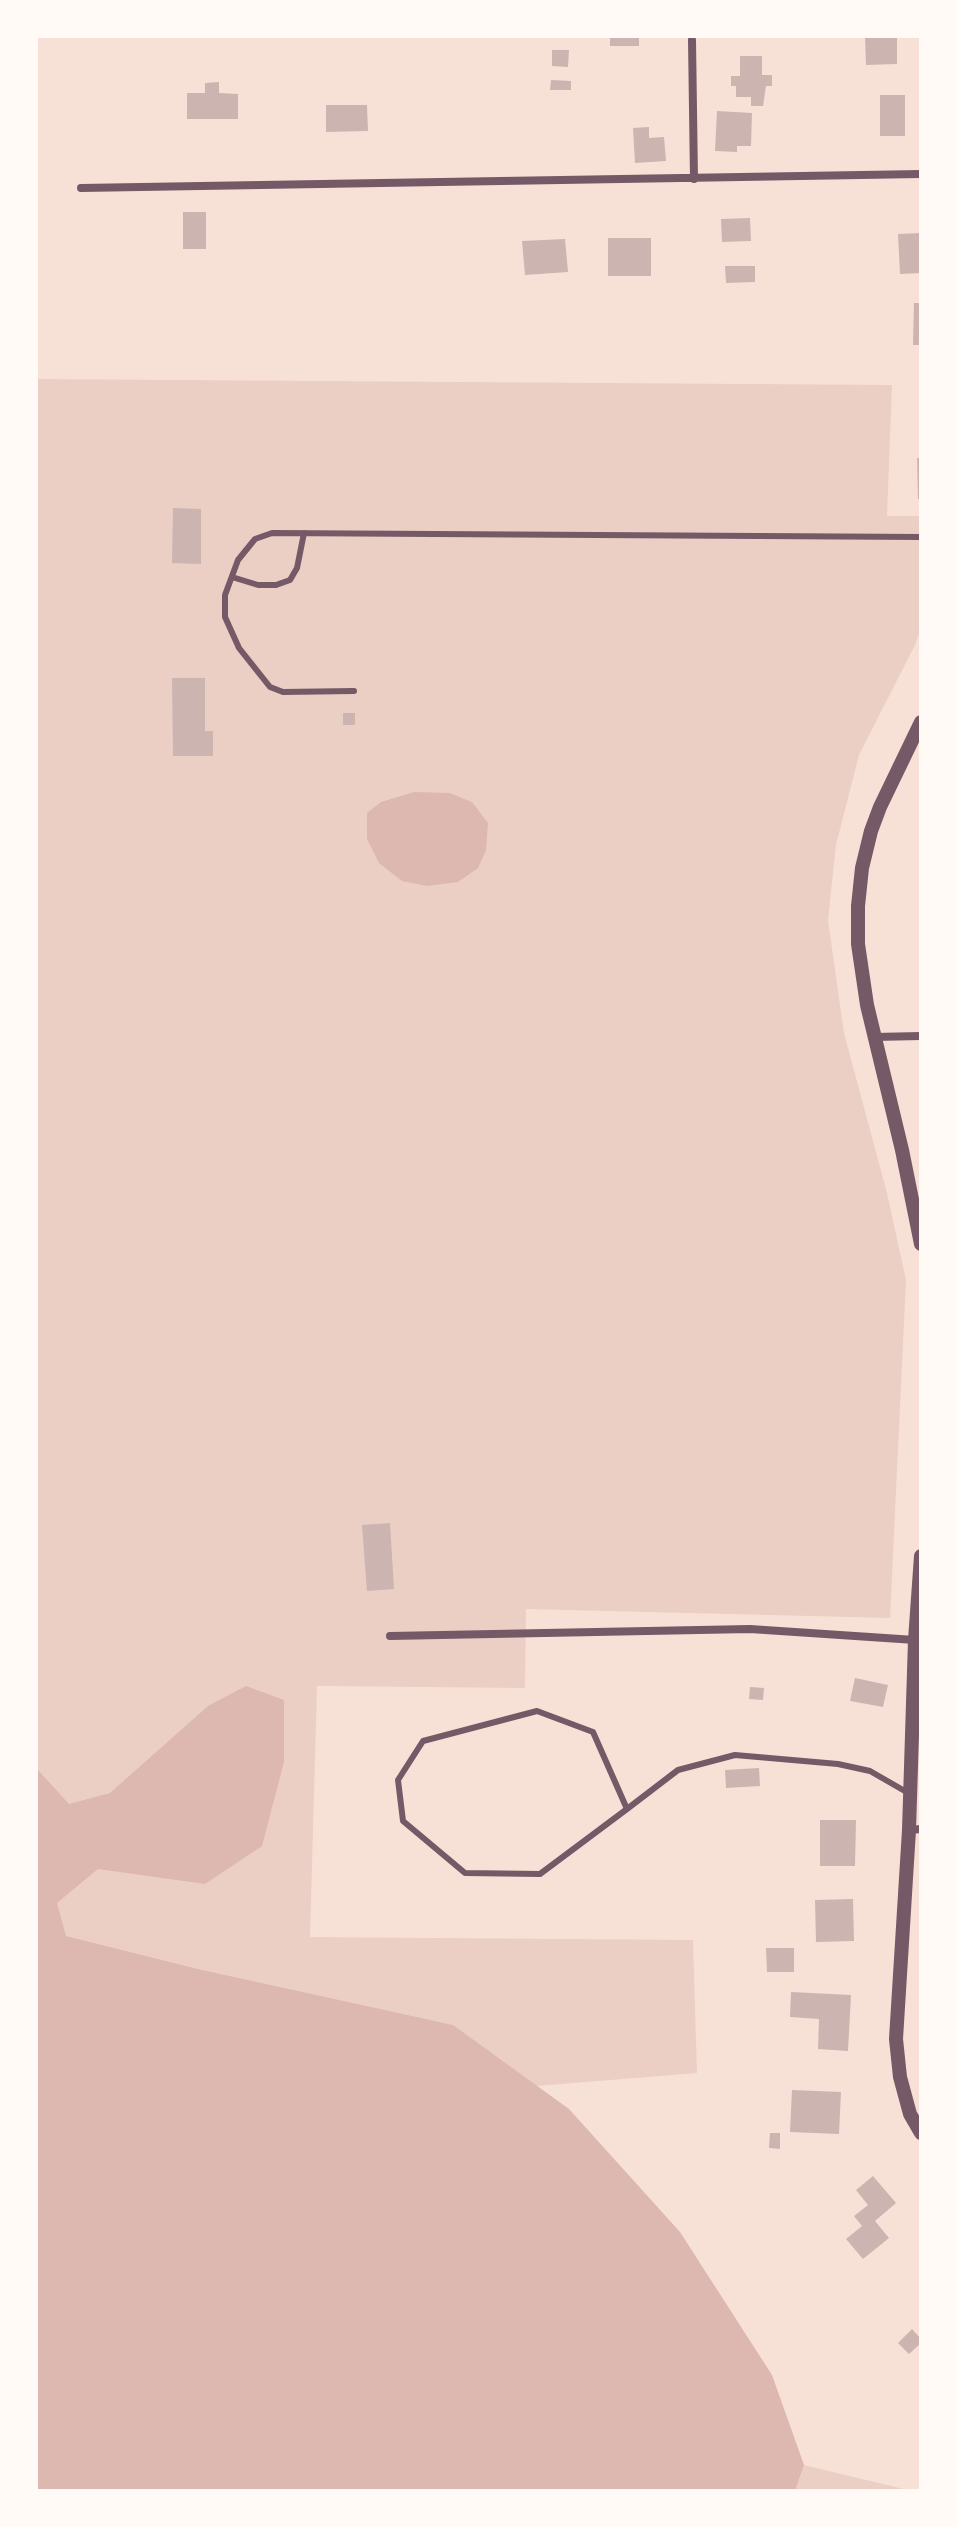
<!DOCTYPE html>
<style>
body{margin:0}
#map{position:relative;width:957px;height:2527px;overflow:hidden;background:#f7e1d7;font-family:"Archivo Narrow",sans-serif}
canvas{display:block}
.frame{position:absolute;inset:0;border:38px solid #fffaf5;pointer-events:none}
</style>
<div id="map">
<canvas width="957" height="2527"></canvas>
<div class="frame"></div>
</div>
<script>
const context = document.querySelector('canvas').getContext('2d');
context.lineJoin = 'round';
function fillPath(path, color) { context.fillStyle = color; context.fill(path, 'evenodd'); }
const poly = rows => new Path2D(rows.map(r => 'M' + r).join(''));
function trace(path, color, width, dash) { context.strokeStyle = color; context.lineWidth = width; context.lineCap = dash ? 'butt' : 'round'; context.setLineDash(dash || []); context.stroke(path); }
fillPath(poly([
 [36,379,892,385,887,516,921,516,921,628,915,645,859,755,836,845,828,920,844,1033,887,1193,906,1280,890,1618,526,1609,525,1688,317,1686,310,1937,693,1940,697,2073,537,2086,36,2027],
 [804,2465,912,2491,795,2491]
]), '#ebcfc5');
fillPath(poly([
 [414,792,450,793,472,802,488,823,486,850,478,868,458,882,427,886,402,881,379,863,367,839,367,813,381,802],
 [246,1686,284,1700,284,1762,262,1846,205,1884,98,1869,57,1903,66,1936,202,1970,453,2025,569,2109,680,2232,772,2375,804,2465,795,2491,36,2491,36,1768,69,1804,110,1793,208,1706]
]), '#dcb8b0');
fillPath(poly([
 [610,36,639,36,639,46,610,46],
 [865,36,897,36,897,64,866,65],
 [552,50,569,50,568,67,552,66],
 [740,56,762,56,762,75,772,75,772,86,766,86,763,106,751,106,751,97,736,97,736,86,731,86,731,76,740,76],
 [551,80,571,81,571,90,550,90],
 [219,82,219,93,238,94,238,119,187,119,187,93,205,93,205,83],
 [880,95,905,95,905,136,880,136],
 [326,105,367,105,368,131,326,132],
 [717,111,752,113,751,146,737,146,737,152,715,151],
 [649,127,649,138,664,137,666,161,635,163,633,128],
 [183,212,206,212,206,249,183,249],
 [750,218,751,241,722,242,721,219],
 [921,233,921,273,900,274,898,234],
 [608,238,651,238,651,276,608,276],
 [565,239,568,272,525,275,522,241],
 [725,266,755,266,755,282,726,283],
 [914,303,921,303,921,345,913,345],
 [917,458,921,458,921,499,918,499],
 [173,508,201,509,201,564,172,563],
 [172,678,205,678,205,731,213,731,213,756,173,756],
 [343,713,355,713,355,725,343,725],
 [390,1523,394,1589,367,1591,362,1525],
 [855,1678,888,1685,883,1707,850,1701],
 [750,1687,764,1688,763,1700,749,1699],
 [759,1768,760,1786,726,1788,725,1770],
 [820,1820,856,1820,855,1866,820,1866],
 [853,1899,854,1941,816,1942,815,1900],
 [766,1948,794,1948,794,1972,767,1972],
 [791,1992,851,1995,848,2051,818,2049,819,2019,790,2017],
 [792,2090,841,2092,839,2134,790,2132],
 [770,2133,780,2133,780,2149,769,2148],
 [873,2176,896,2203,875,2221,889,2238,863,2259,846,2239,862,2226,854,2216,868,2205,856,2190],
 [912,2329,921,2339,921,2343,909,2354,898,2343]
]), '#ccb4b1');
trace(poly([
 [232,577,258,585,276,585,290,580,297,568,304,533],
 [354,691,283,692,270,687,239,648,225,617,225,595,238,560,255,539,272,533,921,537],
 [627,1809,593,1732,537,1711,423,1741,398,1780,403,1821,465,1873,540,1874,627,1809,678,1770,735,1755,838,1764,870,1771,910,1794]
]), '#755966', 6);
trace(poly([
 [692,40,694,179],
 [81,188,921,174],
 [874,1037,921,1036],
 [390,1636,750,1629,915,1640],
 [909,1830,921,1829]
]), '#755966', 8);
trace(poly([
 [921,722,880,807,871,831,862,868,858,906,858,944,867,1005,902,1150,921,1244],
 [921,1556,915,1640,909,1830,896,2039,900,2077,910,2114,921,2133]
]), '#755966', 14);
</script>
